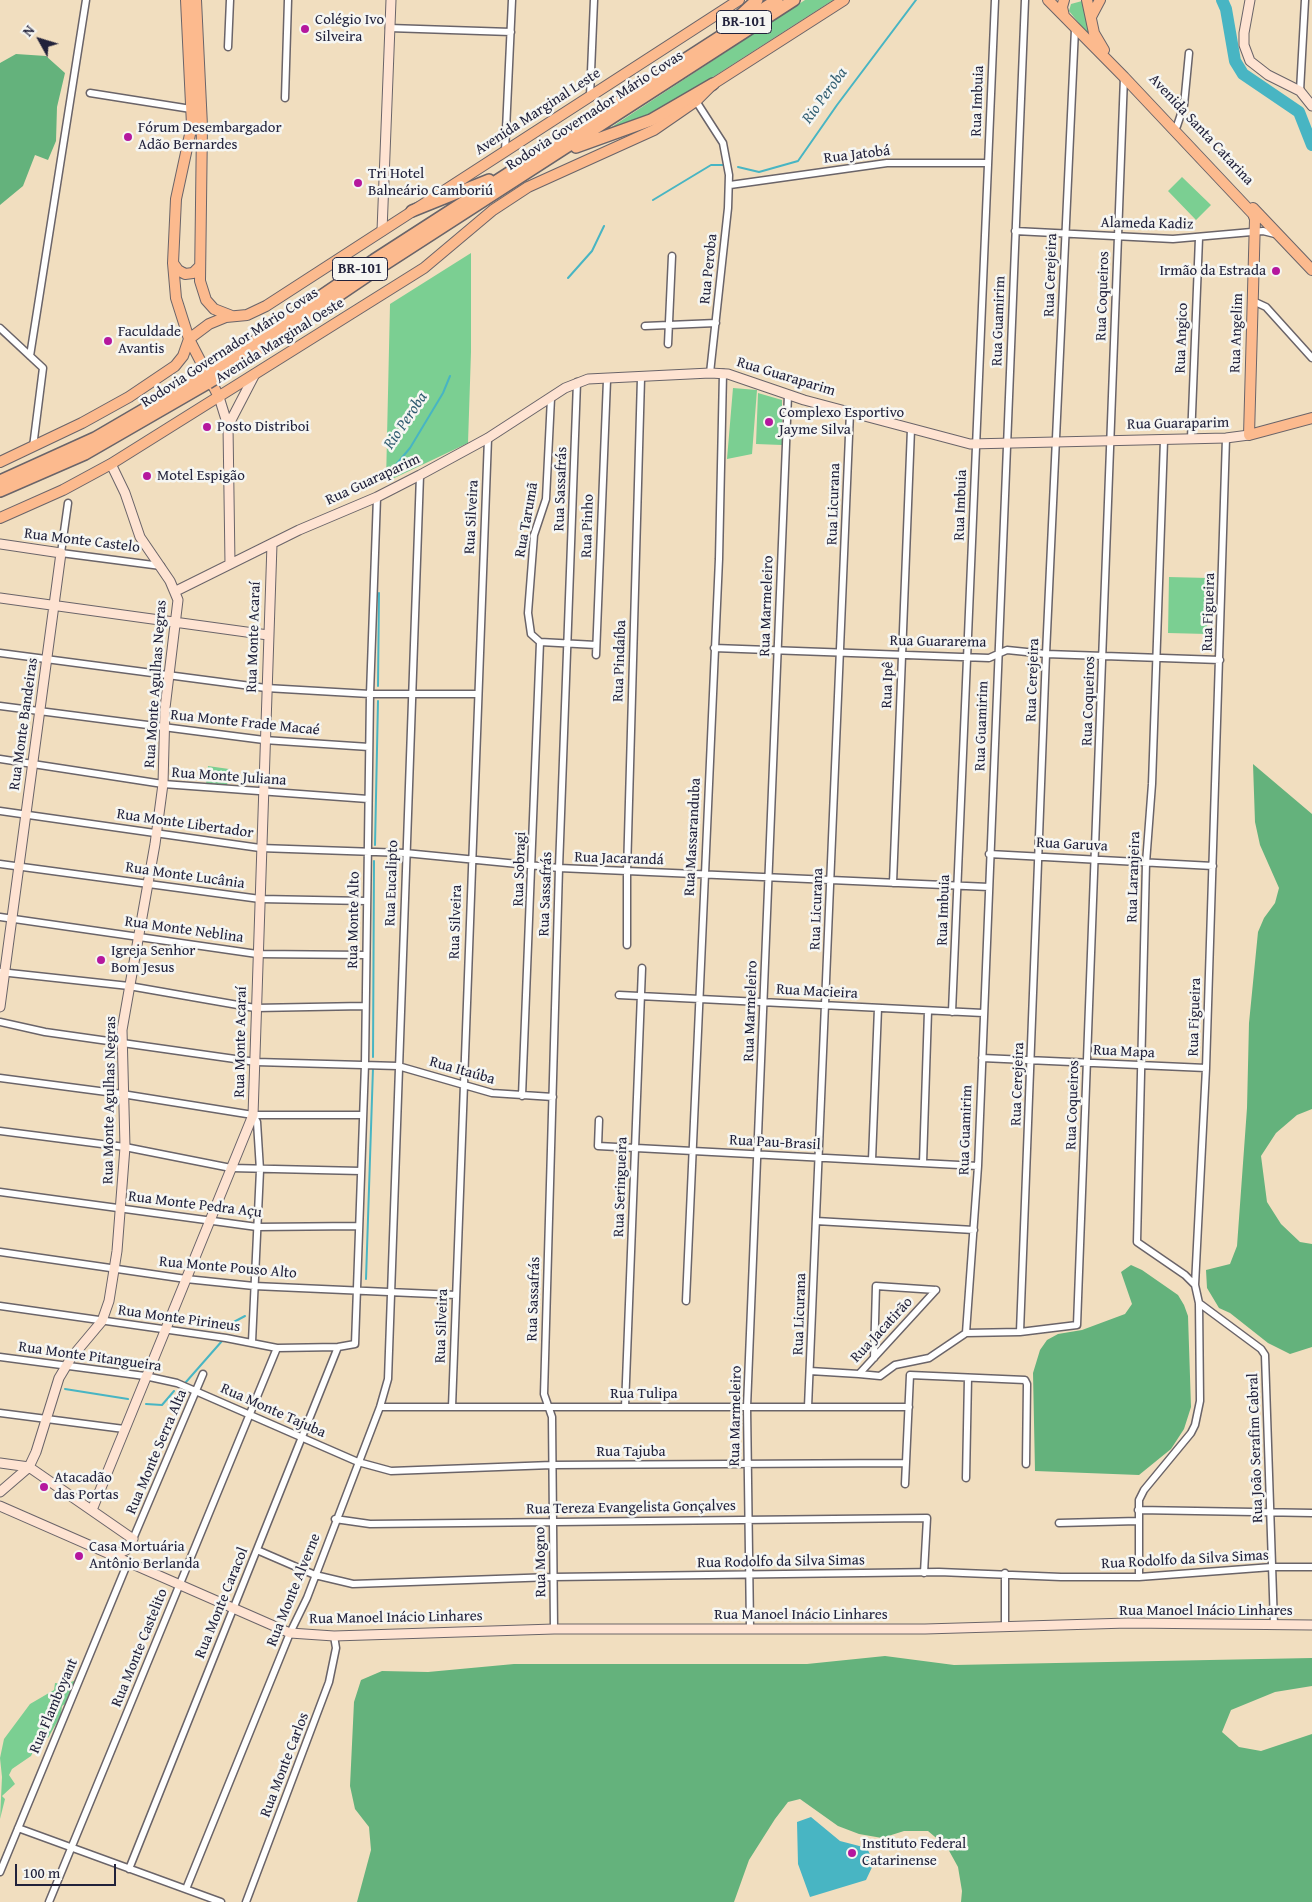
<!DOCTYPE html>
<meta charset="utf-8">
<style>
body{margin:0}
#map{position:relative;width:1312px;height:1902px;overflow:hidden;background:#f1debf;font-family:"Gentium Book Plus",serif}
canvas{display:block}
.north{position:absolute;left:15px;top:15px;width:50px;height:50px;-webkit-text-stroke:4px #f6f6f2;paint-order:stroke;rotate:309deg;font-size:14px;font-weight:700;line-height:20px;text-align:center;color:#22223b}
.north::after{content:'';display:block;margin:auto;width:18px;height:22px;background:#22223b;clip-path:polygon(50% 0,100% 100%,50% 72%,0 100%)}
.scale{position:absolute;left:15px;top:1864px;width:101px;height:22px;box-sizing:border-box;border:2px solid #22223b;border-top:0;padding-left:6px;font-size:15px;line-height:18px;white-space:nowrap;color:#22223b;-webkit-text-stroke:4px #f6f6f2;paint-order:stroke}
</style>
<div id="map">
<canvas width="1312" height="1902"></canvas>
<div class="north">N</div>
<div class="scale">100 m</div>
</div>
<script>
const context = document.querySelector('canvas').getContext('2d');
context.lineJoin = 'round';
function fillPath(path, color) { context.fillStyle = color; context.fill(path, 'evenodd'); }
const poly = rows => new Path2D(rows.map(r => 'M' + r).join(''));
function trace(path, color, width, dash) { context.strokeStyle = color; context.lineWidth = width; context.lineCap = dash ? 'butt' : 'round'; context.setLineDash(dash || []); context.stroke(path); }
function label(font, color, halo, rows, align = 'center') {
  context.font = font + ' "Gentium Book Plus",serif'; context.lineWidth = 5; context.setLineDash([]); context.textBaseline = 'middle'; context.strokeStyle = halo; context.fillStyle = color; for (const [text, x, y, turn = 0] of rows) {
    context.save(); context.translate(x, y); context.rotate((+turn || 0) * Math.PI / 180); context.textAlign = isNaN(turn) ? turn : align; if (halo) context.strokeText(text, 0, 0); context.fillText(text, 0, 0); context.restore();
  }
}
fillPath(poly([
 [805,0,833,0,660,111,604,132],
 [1082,1,1085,5,1090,37,1069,11,1071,4],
 [1182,177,1211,205,1196,220,1168,191],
 [471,253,471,352,468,443,386,482,390,304],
 [733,388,757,390,752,454,727,459],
 [758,393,782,400,782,445,756,444],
 [1169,577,1208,578,1207,634,1168,633],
 [208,766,229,769,227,786,206,784],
 [76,1680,78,1682,69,1701,62,1706,61,1715,48,1738,40,1737,31,1756,12,1769,9,1775,15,1784,2,1796,5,1799,0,1819,2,1777,0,1758,4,1739,30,1704,54,1690,55,1683,66,1684]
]), '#7bcf92');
fillPath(poly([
 [16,54,46,56,65,73,57,107,56,141,48,160,35,155,23,186,0,205,0,63],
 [1253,764,1312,814,1312,1109,1297,1115,1276,1133,1261,1156,1267,1202,1281,1224,1300,1242,1312,1244,1312,1347,1290,1354,1268,1343,1230,1313,1219,1308,1207,1288,1206,1270,1230,1264,1237,1246,1247,1108,1249,1023,1258,932,1264,918,1275,903,1279,888,1260,845,1255,822],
 [1131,1265,1142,1270,1178,1295,1184,1305,1188,1316,1191,1407,1184,1429,1171,1449,1139,1475,1035,1471,1033,1373,1040,1350,1047,1340,1058,1334,1082,1330,1125,1314,1132,1304,1121,1272],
 [885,1656,954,1665,1312,1658,1312,1686,1275,1692,1231,1710,1222,1732,1239,1747,1261,1751,1312,1734,1312,1902,961,1902,962,1891,958,1867,947,1847,928,1831,904,1831,882,1838,859,1834,838,1826,800,1799,788,1802,775,1819,749,1860,734,1902,357,1902,371,1850,369,1827,355,1809,350,1786,354,1702,361,1680,382,1671,428,1672,514,1664,807,1664]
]), '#64b27c');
fillPath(poly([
 [811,1817,840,1841,867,1848,874,1863,866,1880,810,1897,798,1864,797,1822]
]), '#48b5c3');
trace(poly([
 [738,167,759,172,798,161,837,105,916,0],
 [653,200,711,165,723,165],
 [568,278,592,251,604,226],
 [383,480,410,448,443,393,450,376],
 [378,686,379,593],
 [375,845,378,701],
 [373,1057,374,861],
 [366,1279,373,1068],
 [227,1331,230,1324,245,1316],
 [186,1382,222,1341],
 [65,1389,128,1399],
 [146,1404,162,1405,174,1391]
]), '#48b5c3', 2);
trace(poly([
 [1222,0,1226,9,1235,61,1243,74,1299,112,1312,145]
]), '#48b5c3', 12);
const street = poly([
 [389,28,511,32],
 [228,47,230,0],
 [1300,91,1305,0],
 [90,93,191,109],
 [590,96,594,0],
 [285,98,288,0],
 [696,101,723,143,729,175,728,208,710,373],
 [1177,126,1184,105,1189,53],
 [505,152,512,0],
 [730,185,887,163,988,163],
 [1015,231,1173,239,1263,231,1275,234],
 [1253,301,1266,307,1312,358],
 [645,326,716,323],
 [0,328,43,368,33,447],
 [668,344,672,256],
 [30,356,86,0],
 [1191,439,1199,238],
 [1164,440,1152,784,1146,863,1137,1242,1185,1275,1195,1285],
 [68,503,61,553,161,566],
 [540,642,531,634,528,613,534,535,546,499,551,398],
 [540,642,596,645],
 [714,648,989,658,1007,650,1046,654,1220,660],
 [0,653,266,688,370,694,477,694],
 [596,655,607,380],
 [0,706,264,740,369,747],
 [0,759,163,784,368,799],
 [0,811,260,848,405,853,559,868,989,887],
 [989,854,1213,866],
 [0,864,260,899,367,901],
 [893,883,911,429],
 [0,917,257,954,366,955],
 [627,945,627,872,641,378],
 [0,972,129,986,255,1008,364,1006],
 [619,995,983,1013],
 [952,1012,995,0],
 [0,1022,45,1032,256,1062,398,1066,492,1093,553,1097],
 [982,1058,1206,1068],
 [0,1078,122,1094,253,1115,363,1115],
 [522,1096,540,642],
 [599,1120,598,1146,978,1166],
 [0,1131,125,1147,231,1168,361,1171],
 [872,1160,878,1008],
 [923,1163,928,1011],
 [0,1192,257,1227,358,1226],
 [816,1221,974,1230],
 [0,1252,186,1279,254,1286,456,1295],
 [686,1301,719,559,723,373],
 [1199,1303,1261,1349,1265,1355,1274,1625],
 [0,1306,226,1338,277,1348,338,1347,355,1344,365,1064,370,694,377,497],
 [1020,1332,1046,654,1075,29],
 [966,1333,1020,1332,1077,1325,1124,77],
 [252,1342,260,1170,257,1122,253,1115],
 [0,1357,145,1376,177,1383,358,1462,391,1471,552,1465,905,1463],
 [874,1358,876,1286,936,1290],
 [810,1371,859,1374,936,1290],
 [859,1374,880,1376,895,1365,929,1358,966,1333,978,1166,1025,0],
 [380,1407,909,1407],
 [452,1407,488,438],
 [625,1407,642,968],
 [808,1407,850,412],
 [0,1413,124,1429],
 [966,1478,968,1378],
 [905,1484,910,1375,1025,1380,1027,1384,1026,1464],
 [1138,1510,1312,1513],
 [335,1519,370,1524,927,1518,924,1573],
 [1059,1523,1138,1521],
 [133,1539,203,1374],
 [257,1550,315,1575,353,1584,553,1577,939,1572,1061,1577,1139,1577,1272,1567,1312,1567],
 [1139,1577,1139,1500,1144,1490,1191,1433,1195,1425,1200,1401,1199,1303,1195,1285,1206,1068,1226,438],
 [1005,1626,1005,1573],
 [750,1628,747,1407,788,395],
 [554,1629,552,1417,544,1394,559,868,577,382],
 [18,1828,221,1902],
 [129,1869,338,1347],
 [0,1872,128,1562],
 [186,1889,290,1633,307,1598,380,1407,388,1379,420,475],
 [49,1902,277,1348],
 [246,1902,329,1682,336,1648,334,1636]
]);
const secondary = poly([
 [1250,0,1244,33,1244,45,1250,61,1268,75,1300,91,1312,106],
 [382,231,391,0],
 [219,397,228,426,230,564],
 [228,426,255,374],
 [0,544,61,553,0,1007],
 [176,591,299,530,377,497,420,475,488,438,565,388,588,379,710,373,728,374,804,400,970,444,1226,438,1249,435],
 [0,598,268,635],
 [0,1463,29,1467,133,1539,126,1550,114,1555],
 [0,1492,29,1467,36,1452,59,1378,71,1358,102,1321,109,1301,117,1251,125,1147,122,1030,155,844,163,784,165,708,178,600,170,581,140,537,125,493,111,464],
 [0,1506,290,1633,334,1636,554,1629,925,1629,1128,1623,1312,1625],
 [92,1510,253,1115,272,544]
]);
const primary = poly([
 [186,0,192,125,176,199,173,263,176,298,189,339,219,397],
 [196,0,202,126,200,281,206,300,214,309,232,316],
 [1048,0,1124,77,1253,214,1255,219,1249,435,1312,418],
 [1087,0,1094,33,1104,50],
 [1064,16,1062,7,1064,0],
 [1091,17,1100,0],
 [1253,208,1312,270],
 [173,263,178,270,185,274,193,273,199,267],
 [0,462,82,423,129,397,175,366,183,356,189,339,209,324,226,317,247,315,266,306,739,0],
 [0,518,63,490,111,464,424,268,493,210,528,187,654,130,696,101,713,84,844,0]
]);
const highway = poly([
 [732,23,757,0],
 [576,147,651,120,713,84],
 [412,211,489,180],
 [217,367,374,260,777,0],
 [221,375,376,270,794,0],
 [0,481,95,438,203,375],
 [0,491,85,454,208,383]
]);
trace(street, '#6a6469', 9);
trace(secondary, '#6a6469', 11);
trace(primary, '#6a6469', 12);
trace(highway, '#6a6469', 14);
trace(street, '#fff', 6);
trace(secondary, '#fee3d2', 9);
trace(primary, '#fcba8e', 10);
trace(highway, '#fcba8e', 11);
const highwayBridge = poly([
 [203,375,217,367],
 [208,383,221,375]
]);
trace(highwayBridge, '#6a6469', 14, []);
trace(highwayBridge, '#fcba8e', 11);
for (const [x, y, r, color] of [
 [305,29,5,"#b5179e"],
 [128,137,5,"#b5179e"],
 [358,183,5,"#b5179e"],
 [1276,271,5,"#b5179e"],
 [108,341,5,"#b5179e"],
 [769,422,5,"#b5179e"],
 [207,427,5,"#b5179e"],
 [147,476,5,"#b5179e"],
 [101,960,5,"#b5179e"],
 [44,1487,5,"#b5179e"],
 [79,1556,5,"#b5179e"],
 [852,1853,5,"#b5179e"]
]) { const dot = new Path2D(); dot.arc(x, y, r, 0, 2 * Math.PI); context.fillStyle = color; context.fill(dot); trace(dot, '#f6f6f2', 2); }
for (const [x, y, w] of [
 [744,22,55],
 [360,269,55]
]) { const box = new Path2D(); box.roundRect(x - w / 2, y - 11.5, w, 23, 4); context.fillStyle = '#f6f6f2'; context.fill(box); trace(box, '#22223b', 1); }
label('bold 14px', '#22223b', null, [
 ["BR-101",744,22],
 ["BR-101",360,269]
]);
label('15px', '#22223b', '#f6f6f2', [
 ["Colégio Ivo",315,20],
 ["Silveira",315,37],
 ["Fórum Desembargador",138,128],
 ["Adão Bernardes",138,145],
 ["Tri Hotel",368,174],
 ["Balneário Camboriú",368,191],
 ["Irmão da Estrada",1266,271,"right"],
 ["Faculdade",118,332],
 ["Avantis",118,349],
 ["Complexo Esportivo",779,413],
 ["Jayme Silva",779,430],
 ["Posto Distriboi",217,427],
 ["Motel Espigão",157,476],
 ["Igreja Senhor",111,951],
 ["Bom Jesus",111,968],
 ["Atacadão",54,1478],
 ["das Portas",54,1495],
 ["Casa Mortuária",89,1547],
 ["Antônio Berlanda",89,1564],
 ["Instituto Federal",862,1844],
 ["Catarinense",862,1861]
], 'left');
label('15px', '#22223b', '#f6f6f2', [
 ["Rua Imbuia",978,101,-88],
 ["Rodovia Governador Mário Covas",595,111,-33],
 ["Avenida Marginal Leste",538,112,-33],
 ["Avenida Santa Catarina",1201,130,47],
 ["Rua Jatobá",857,155,-7],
 ["Alameda Kadiz",1147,224,1],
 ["Rua Peroba",709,269,-84],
 ["Rua Cerejeira",1051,275,-88],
 ["Rua Coqueiros",1103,296,-88],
 ["Rua Guamirim",999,321,-88],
 ["Rua Angelim",1237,333,-88],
 ["Rua Angico",1182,338,-88],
 ["Avenida Marginal Oeste",280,341,-32],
 ["Rodovia Governador Mário Covas",230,348,-33],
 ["Rua Guaraparim",786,377,17],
 ["Rua Guaraparim",1178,424,-1],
 ["Rua Guaraparim",373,480,-25],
 ["Rua Sassafrás",561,489,-88],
 ["Rua Licurana",834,504,-88],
 ["Rua Imbuia",961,505,-88],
 ["Rua Silveira",472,517,-87],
 ["Rua Tarumã",527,520,-80],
 ["Rua Pinho",588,526,-88],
 ["Rua Monte Castelo",82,541,7],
 ["Rua Marmeleiro",767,606,-88],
 ["Rua Figueira",1209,612,-88],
 ["Rua Monte Acaraí",254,637,-88],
 ["Rua Guararema",938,642,1],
 ["Rua Pindaíba",620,661,-88],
 ["Rua Cerejeira",1033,680,-88],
 ["Rua Monte Agulhas Negras",156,684,-86],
 ["Rua Ipê",888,685,-88],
 ["Rua Coqueiros",1089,701,-88],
 ["Rua Monte Frade Macaé",245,723,6],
 ["Rua Monte Bandeiras",24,724,-82],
 ["Rua Guamirim",982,726,-88],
 ["Rua Monte Juliana",229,777,4],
 ["Rua Monte Libertador",185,824,8],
 ["Rua Massaranduba",693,837,-87],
 ["Rua Garuva",1072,845,3],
 ["Rua Jacarandá",619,859,2],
 ["Rua Sobragi",520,869,-88],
 ["Rua Monte Lucânia",185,876,8],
 ["Rua Laranjeira",1134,877,-88],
 ["Rua Eucalipto",392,883,-88],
 ["Rua Sassafrás",546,894,-88],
 ["Rua Licurana",817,909,-88],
 ["Rua Imbuia",944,910,-88],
 ["Rua Monte Alto",354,920,-89],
 ["Rua Silveira",456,922,-88],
 ["Rua Monte Neblina",184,930,8],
 ["Rua Macieira",817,992,3],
 ["Rua Marmeleiro",751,1011,-88],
 ["Rua Figueira",1195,1017,-88],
 ["Rua Monte Acaraí",241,1042,-89],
 ["Rua Mapa",1124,1052,3],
 ["Rua Itaúba",462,1071,16],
 ["Rua Cerejeira",1018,1084,-88],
 ["Rua Monte Agulhas Negras",110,1100,-89],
 ["Rua Coqueiros",1073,1105,-88],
 ["Rua Guamirim",966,1130,-88],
 ["Rua Pau-Brasil",775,1143,3],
 ["Rua Seringueira",621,1187,-88],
 ["Rua Monte Pedra Açu",195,1205,7],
 ["Rua Monte Pouso Alto",228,1268,5],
 ["Rua Sassafrás",534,1299,-88],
 ["Rua Licurana",800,1314,-88],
 ["Rua Monte Pirineus",179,1319,8],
 ["Rua Silveira",442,1326,-88],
 ["Rua Jacatirão",882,1330,-47],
 ["Rua Monte Pitangueira",90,1357,8],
 ["Rua Tulipa",644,1394],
 ["Rua Monte Tajuba",273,1411,24],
 ["Rua Marmeleiro",736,1416,-89],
 ["Rua João Serafim Cabral",1256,1448,-92],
 ["Rua Monte Serra Alta",157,1452,-67],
 ["Rua Tajuba",631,1452],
 ["Rua Tereza Evangelista Gonçalves",631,1508,-1],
 ["Rua Rodolfo da Silva Simas",1185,1560,-3],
 ["Rua Mogno",541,1562,-91],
 ["Rua Rodolfo da Silva Simas",781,1562,-1],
 ["Rua Monte Alverne",294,1590,-68],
 ["Rua Monte Caracol",222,1603,-68],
 ["Rua Manoel Inácio Linhares",1206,1611],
 ["Rua Manoel Inácio Linhares",801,1615],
 ["Rua Manoel Inácio Linhares",396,1618,-1],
 ["Rua Monte Castelito",140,1648,-68],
 ["Rua Flamboyant",54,1706,-67],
 ["Rua Monte Carlos",285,1765,-69]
]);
label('italic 16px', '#315d71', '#f6f6f2', [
 ["Rio Peroba",825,96,-54],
 ["Rio Peroba",406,421,-56]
]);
</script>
